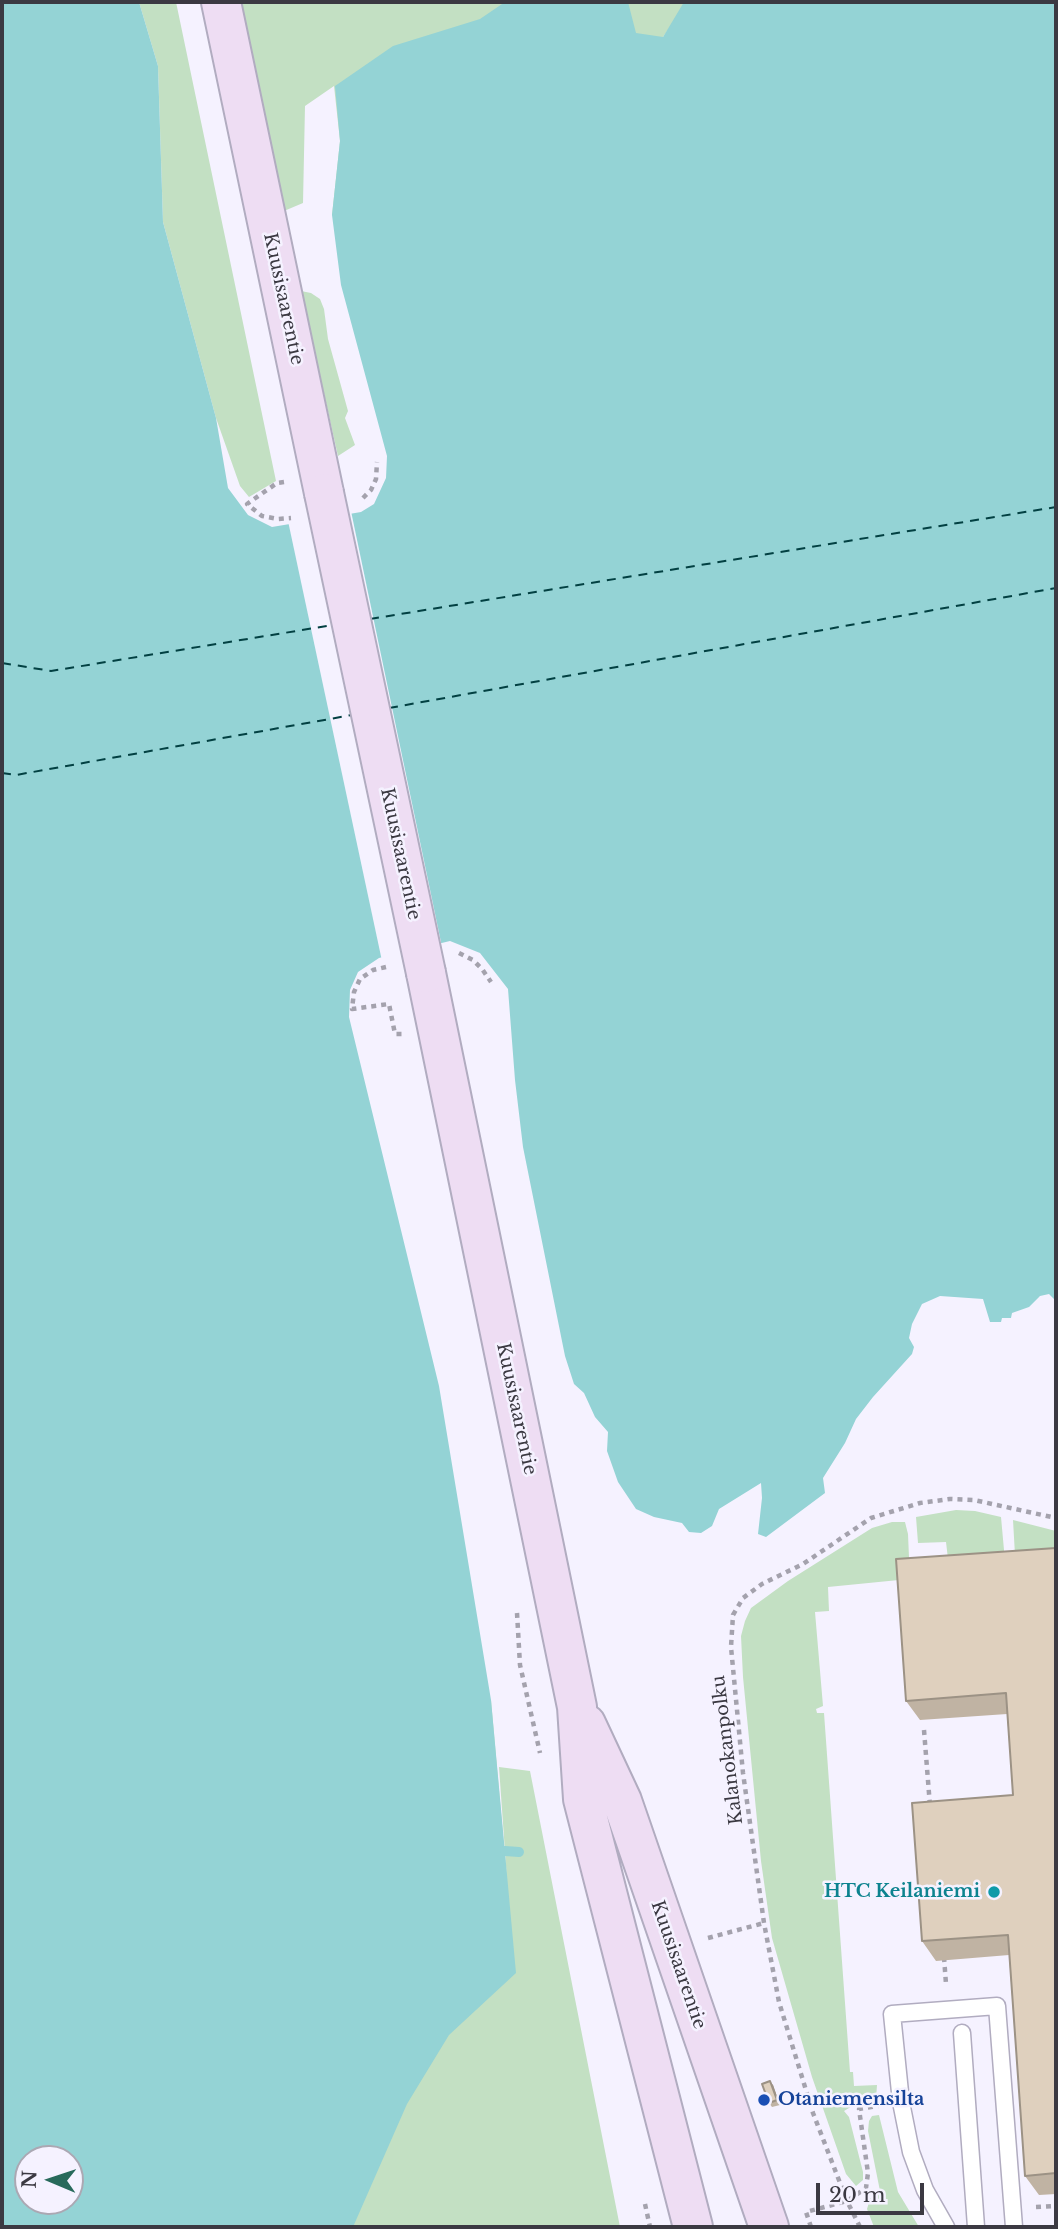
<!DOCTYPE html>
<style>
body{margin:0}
#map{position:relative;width:1058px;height:2229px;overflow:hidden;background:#f5f2ff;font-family:"Libre Baskerville",serif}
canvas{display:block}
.frame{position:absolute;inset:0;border:4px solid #3b3942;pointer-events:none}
.north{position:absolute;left:14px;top:2145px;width:70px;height:70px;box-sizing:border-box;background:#f5f2ff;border:2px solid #aba8b3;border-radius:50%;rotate:272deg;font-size:19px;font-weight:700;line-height:28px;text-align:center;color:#3b3942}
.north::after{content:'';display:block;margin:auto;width:24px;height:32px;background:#286a5b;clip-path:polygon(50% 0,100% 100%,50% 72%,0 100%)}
.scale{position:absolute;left:816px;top:2183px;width:108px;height:32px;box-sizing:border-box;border:4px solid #3b3942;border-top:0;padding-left:9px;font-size:21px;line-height:24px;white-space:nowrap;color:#3b3942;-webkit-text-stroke:5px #f5f2ff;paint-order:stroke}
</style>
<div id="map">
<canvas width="1058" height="2229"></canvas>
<div class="frame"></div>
<div class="north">N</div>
<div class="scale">20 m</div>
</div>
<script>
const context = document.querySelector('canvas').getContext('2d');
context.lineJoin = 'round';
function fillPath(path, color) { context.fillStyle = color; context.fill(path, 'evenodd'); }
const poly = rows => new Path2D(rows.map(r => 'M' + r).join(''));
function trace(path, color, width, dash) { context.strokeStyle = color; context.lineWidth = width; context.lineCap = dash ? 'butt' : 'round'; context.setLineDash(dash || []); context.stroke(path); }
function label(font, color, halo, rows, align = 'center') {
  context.font = font + ' "Libre Baskerville",serif'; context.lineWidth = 5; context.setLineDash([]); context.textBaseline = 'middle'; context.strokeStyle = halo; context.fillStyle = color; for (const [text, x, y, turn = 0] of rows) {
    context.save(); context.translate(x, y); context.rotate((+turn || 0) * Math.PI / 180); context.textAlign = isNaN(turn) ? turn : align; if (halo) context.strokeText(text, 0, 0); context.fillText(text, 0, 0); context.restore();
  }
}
fillPath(poly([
 [139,2,176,2,276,481,249,497,240,486,216,418,163,222,158,66],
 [240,2,687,2,663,37,348,224,332,215,340,141,334,86,305,106,303,203,284,211],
 [301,291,311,293,320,299,324,309,328,339,348,411,345,418,355,445,338,456],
 [956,1510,975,1511,1001,1517,1006,1572,950,1576,946,1542,918,1543,916,1517],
 [1013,1520,1056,1531,1056,1568,1015,1555],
 [892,1522,905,1522,908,1534,910,1581,909,1579,828,1587,829,1611,815,1612,823,1706,816,1709,817,1713,824,1713,850,2072,853,2072,854,2086,877,2085,876,2099,859,2102,844,2111,849,2117,863,2172,863,2180,856,2186,846,2174,812,2077,772,1938,761,1861,743,1677,741,1636,745,1621,751,1608,788,1581,872,1528],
 [491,1700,507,1880,499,1767,530,1771,620,2227,176,2227],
 [879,2115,898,2192,919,2227,874,2227,867,2209,870,2199,880,2191,868,2131,869,2121,872,2116]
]), '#c3e0c3');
fillPath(poly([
 [2,2,139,2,158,66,163,222,216,418,228,488,248,515,272,527,361,512,374,504,386,478,387,456,341,285,332,215,340,141,335,86,393,46,480,19,505,2,628,2,636,33,663,37,684,2,1056,2,1056,1301,1049,1294,1040,1296,1029,1307,1012,1313,1011,1318,1002,1318,1001,1322,990,1322,983,1299,940,1296,922,1304,912,1324,909,1338,914,1347,912,1354,873,1397,856,1419,845,1443,823,1478,825,1493,766,1537,758,1534,762,1498,761,1483,719,1509,712,1526,701,1533,689,1532,682,1523,654,1517,636,1509,618,1482,607,1451,608,1432,595,1417,584,1393,574,1384,565,1356,523,1147,515,1080,508,989,480,953,450,941,379,958,358,972,350,990,349,1017,439,1386,491,1700,516,1973,449,2035,407,2104,353,2227,2,2227],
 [28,2159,70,2159,70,2201,28,2201]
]), '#94d3d5');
fillPath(poly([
 [351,511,442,947,382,961,288,521]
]), '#f5f2ff');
trace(poly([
 [505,1851,519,1852]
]), '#94d3d5', 10);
trace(poly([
 [370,619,1056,507],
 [2,663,51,671,333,625],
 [389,708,1056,588],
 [2,773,16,775,352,715]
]), '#024042', 2, [9, 7]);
const lane = poly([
 [962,2033,976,2227],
 [946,2227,925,2190,911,2152,901,2102,892,2014,997,2006,1014,2227]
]);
const secondary = poly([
 [221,2,324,493],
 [426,973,577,1707,583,1799,693,2227],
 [586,1724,622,1801,769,2227]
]);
trace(lane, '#b1acc0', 19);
trace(secondary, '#b1acc0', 42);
trace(poly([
 [284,482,277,483,247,504,262,516,278,519,291,518],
 [363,498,371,490,376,479,377,462],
 [459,953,473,960,482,969,491,982],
 [386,967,373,970,360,979,354,992,352,1009,389,1004,395,1034,402,1034],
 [517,1613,520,1665,540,1753],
 [924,1730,930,1806],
 [708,1938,764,1923],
 [944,1957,946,1984],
 [645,2204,650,2227],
 [1036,2207,1056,2206],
 [811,2227,806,2212,847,2201,866,2188,868,2173,859,2109,878,2106],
 [860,2227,847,2201,813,2113,779,2002,764,1923,743,1773,731,1647,733,1615,743,1598,762,1584,803,1564,871,1518,920,1503,950,1499,974,1500,1056,1518]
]), '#a4a2ad', 4.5, [5, 5]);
trace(lane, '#fff', 16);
trace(secondary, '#eeddf3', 38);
const secondaryBridge = poly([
 [324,493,426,973]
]);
trace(secondaryBridge, '#b1acc0', 42, []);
trace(secondaryBridge, '#eeddf3', 38);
fillPath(poly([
 [1056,1548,1056,2194,1039,2195,1025,2176,1009,1955,936,1961,922,1941,1013,1795,1007,1714,920,1720,906,1701],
 [773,2085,780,2105,772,2107,769,2103]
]), '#c0b3a3');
fillPath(poly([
 [770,2081,773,2085,780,2105,777,2100]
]), '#9c9285');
const building = poly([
 [1056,1548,1056,2173,1025,2176,1008,1935,922,1941,912,1803,1013,1795,1006,1693,906,1701,896,1559,1056,1548],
 [770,2081,777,2100,769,2103,762,2084,770,2081]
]);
fillPath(building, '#dfd0be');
trace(building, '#9c9285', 2);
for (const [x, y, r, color] of [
 [994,1892,7,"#0f9aa8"],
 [764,2100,7,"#1a4fb4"]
]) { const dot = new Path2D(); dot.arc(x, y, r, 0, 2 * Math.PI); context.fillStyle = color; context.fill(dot); trace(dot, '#f5f2ff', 2.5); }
label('18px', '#3b3942', '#f5f2ff', [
 ["Kuusisaarentie",283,299,78],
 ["Kuusisaarentie",400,854,78],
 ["Kuusisaarentie",516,1409,78],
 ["Kalanokanpolku",728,1750,-97],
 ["Kuusisaarentie",678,1965,71]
]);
label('bold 18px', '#0d838f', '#f5f2ff', [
 ["HTC Keilaniemi",980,1892]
], 'right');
label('bold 18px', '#164399', '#f5f2ff', [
 ["Otaniemensilta",778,2100]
], 'left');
</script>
